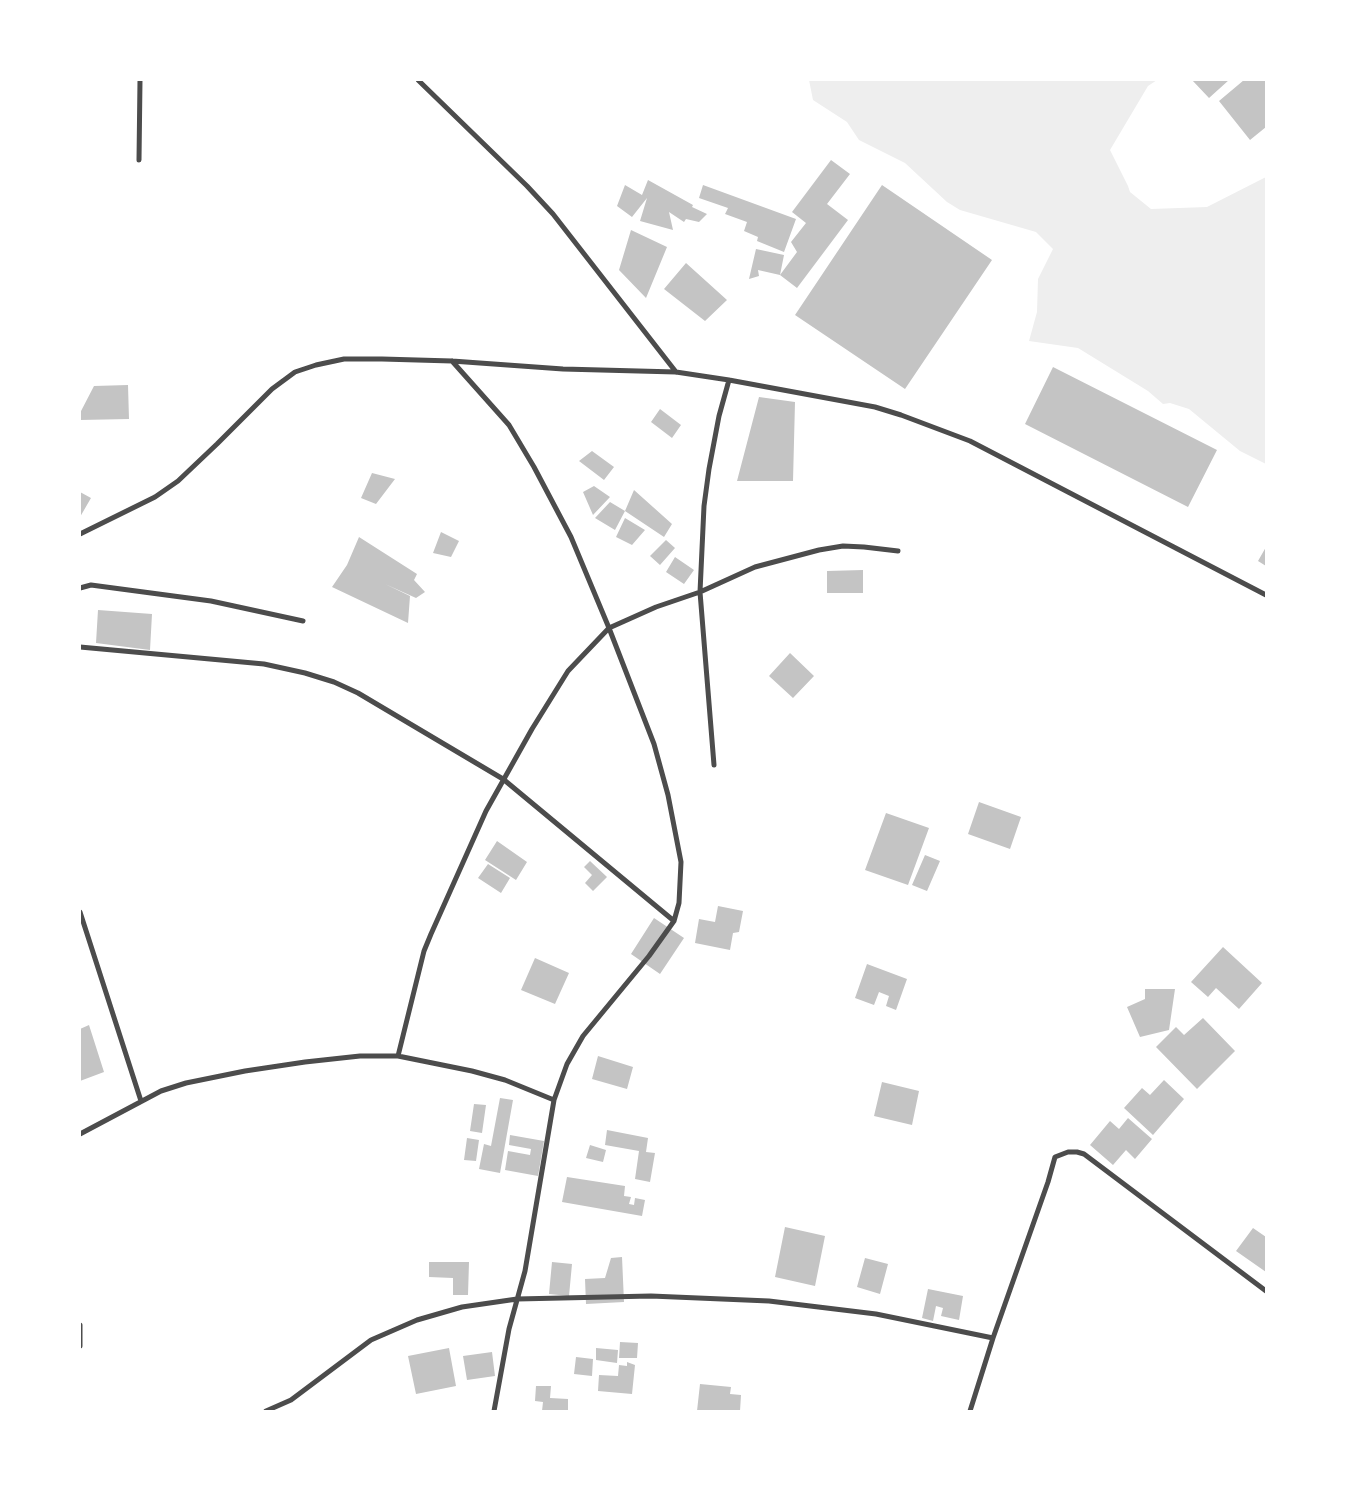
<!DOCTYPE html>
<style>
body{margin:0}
#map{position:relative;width:1346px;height:1491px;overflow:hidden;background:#fff;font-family:"Noto Sans",sans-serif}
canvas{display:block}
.frame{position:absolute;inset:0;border:81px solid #fff;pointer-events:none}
</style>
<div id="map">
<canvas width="1346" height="1491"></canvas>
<div class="frame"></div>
</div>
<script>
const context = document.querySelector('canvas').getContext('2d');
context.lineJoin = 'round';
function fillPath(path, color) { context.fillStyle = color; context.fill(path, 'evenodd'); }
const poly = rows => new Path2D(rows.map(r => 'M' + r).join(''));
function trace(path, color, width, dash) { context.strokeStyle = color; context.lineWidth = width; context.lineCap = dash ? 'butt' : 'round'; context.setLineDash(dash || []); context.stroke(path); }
fillPath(poly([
 [809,80,1157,80,1148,86,1110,150,1128,186,1130,192,1151,209,1207,207,1266,177,1266,464,1240,451,1189,409,1170,403,1163,404,1148,391,1078,348,1029,341,1037,312,1038,279,1053,249,1036,232,960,210,947,202,905,163,859,140,847,122,813,100]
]), '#eee');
fillPath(poly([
 [1192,80,1229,80,1209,98],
 [1244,80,1266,80,1266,127,1250,140,1219,101],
 [831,160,850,174,827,204,848,220,797,288,780,275,758,270,759,276,749,279,756,249,784,255,780,275,797,252,791,242,806,223,792,212],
 [648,180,693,205,692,207,707,214,699,222,686,219,684,222,669,212,673,230,640,221,647,198,632,217,617,206,625,185,642,195],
 [703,185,796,219,784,252,757,241,758,237,744,231,747,222,725,214,728,208,699,198],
 [882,185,992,260,905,389,795,315],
 [631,230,667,247,646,298,619,270],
 [686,263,727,300,705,321,664,289],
 [1053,367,1217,450,1188,507,1025,424],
 [128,385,129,419,80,420,80,413,94,386],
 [759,397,795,402,793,481,737,481],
 [660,409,681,425,672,438,651,422],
 [592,451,614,467,604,480,579,461],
 [372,473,395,479,376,504,361,498],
 [594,486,610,497,593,515,583,492],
 [634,490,672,524,664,537,625,511],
 [80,492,91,498,80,517],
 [610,502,625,511,615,530,595,518],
 [625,518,645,530,632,545,616,537],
 [441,532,459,541,451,557,433,553],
 [359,537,417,574,414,580,425,592,416,598,385,584,410,596,408,623,332,587,347,565],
 [666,540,675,548,660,565,650,556],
 [1266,547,1266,566,1258,561],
 [675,557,694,570,684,584,666,572],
 [863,570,863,593,827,593,827,571],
 [98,610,152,614,150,650,96,643],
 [790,653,814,676,793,698,769,676],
 [979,802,1021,817,1010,849,968,834],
 [886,813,929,828,908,885,865,870],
 [497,841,527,862,516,880,485,860],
 [925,855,940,861,927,891,912,885],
 [590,861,607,877,593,891,585,883,592,875,584,867],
 [488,864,510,878,501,893,478,878],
 [718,906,743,911,739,932,733,933,730,950,695,943,699,919,715,922],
 [654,918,684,938,660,974,631,954],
 [1223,947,1262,983,1239,1009,1216,988,1208,997,1191,982],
 [535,958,569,973,555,1004,521,990],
 [867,964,907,979,896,1010,886,1006,889,996,879,992,874,1005,855,998],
 [1145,989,1175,989,1169,1030,1140,1037,1127,1007,1145,999],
 [1203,1018,1235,1051,1197,1089,1156,1047,1176,1027,1184,1035],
 [89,1025,104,1072,80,1081,80,1029],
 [598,1056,633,1067,627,1089,592,1079],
 [1164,1080,1184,1099,1153,1135,1124,1108,1142,1088,1150,1095],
 [882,1082,919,1091,912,1125,874,1116],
 [500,1098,513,1100,500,1173,479,1169,484,1144,491,1146],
 [474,1104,486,1105,482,1133,470,1131],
 [1128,1118,1152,1139,1135,1159,1126,1150,1113,1165,1090,1145,1110,1121,1119,1129],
 [607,1130,648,1138,646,1152,655,1153,650,1182,635,1179,639,1151,605,1145],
 [510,1135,544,1141,538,1176,505,1170,508,1151,530,1155,531,1149,509,1145],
 [467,1138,479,1140,476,1161,464,1160],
 [590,1145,606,1150,603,1162,586,1158],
 [567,1177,625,1186,624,1196,631,1197,629,1204,634,1205,635,1198,645,1200,642,1216,562,1202],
 [785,1227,825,1236,815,1286,775,1277],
 [1253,1228,1266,1237,1266,1272,1236,1251],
 [622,1257,624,1302,586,1304,585,1279,605,1278,611,1258],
 [865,1258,888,1264,880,1294,857,1287],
 [429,1262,469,1262,468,1295,453,1295,453,1278,429,1277],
 [552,1262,572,1264,569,1296,549,1294],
 [928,1289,963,1296,959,1320,941,1316,943,1308,936,1306,933,1321,922,1318],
 [620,1342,638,1343,637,1358,619,1358],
 [449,1348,456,1386,416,1394,408,1356],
 [596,1348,618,1350,617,1363,596,1360],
 [492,1352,495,1376,467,1380,463,1356],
 [576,1357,593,1359,592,1376,574,1374],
 [627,1362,635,1365,632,1394,598,1391,599,1375,618,1376,619,1365,627,1366],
 [700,1384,731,1387,730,1394,741,1395,740,1411,697,1411],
 [536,1386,551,1386,550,1398,568,1399,568,1411,542,1411,543,1402,535,1401]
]), '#c4c4c4');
trace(poly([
 [418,80,527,186,553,214,676,372],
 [139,160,140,80],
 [452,361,509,425,534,467,571,537,609,628,654,744,668,795,681,862,679,903,674,921,649,956,583,1036,567,1064,554,1100,525,1271,509,1329,494,1411],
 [80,534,155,497,178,481,217,444,272,389,295,372,316,365,344,359,382,359,452,361,563,369,676,372,729,380,875,407,901,415,970,441,1266,595],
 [80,588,91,585,211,601,303,621],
 [80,647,264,664,305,673,334,682,358,693,503,779,674,921],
 [714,765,700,592,755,567,819,550,843,546,864,547,898,551],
 [80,912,141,1101],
 [398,1056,424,951,431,934,486,811,532,729,568,671,609,628,656,607,700,592,704,506,709,469,719,416,729,380],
 [80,1134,161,1091,186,1083,245,1071,305,1062,360,1056,398,1056,472,1071,505,1080,554,1100],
 [80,1325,80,1346],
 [266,1411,291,1400,371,1340,417,1320,462,1307,517,1299,651,1296,769,1301,876,1314,993,1338],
 [970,1411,993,1338,1048,1182,1055,1157,1068,1152,1077,1152,1084,1154,1266,1291]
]), '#4c4c4c', 5);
</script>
